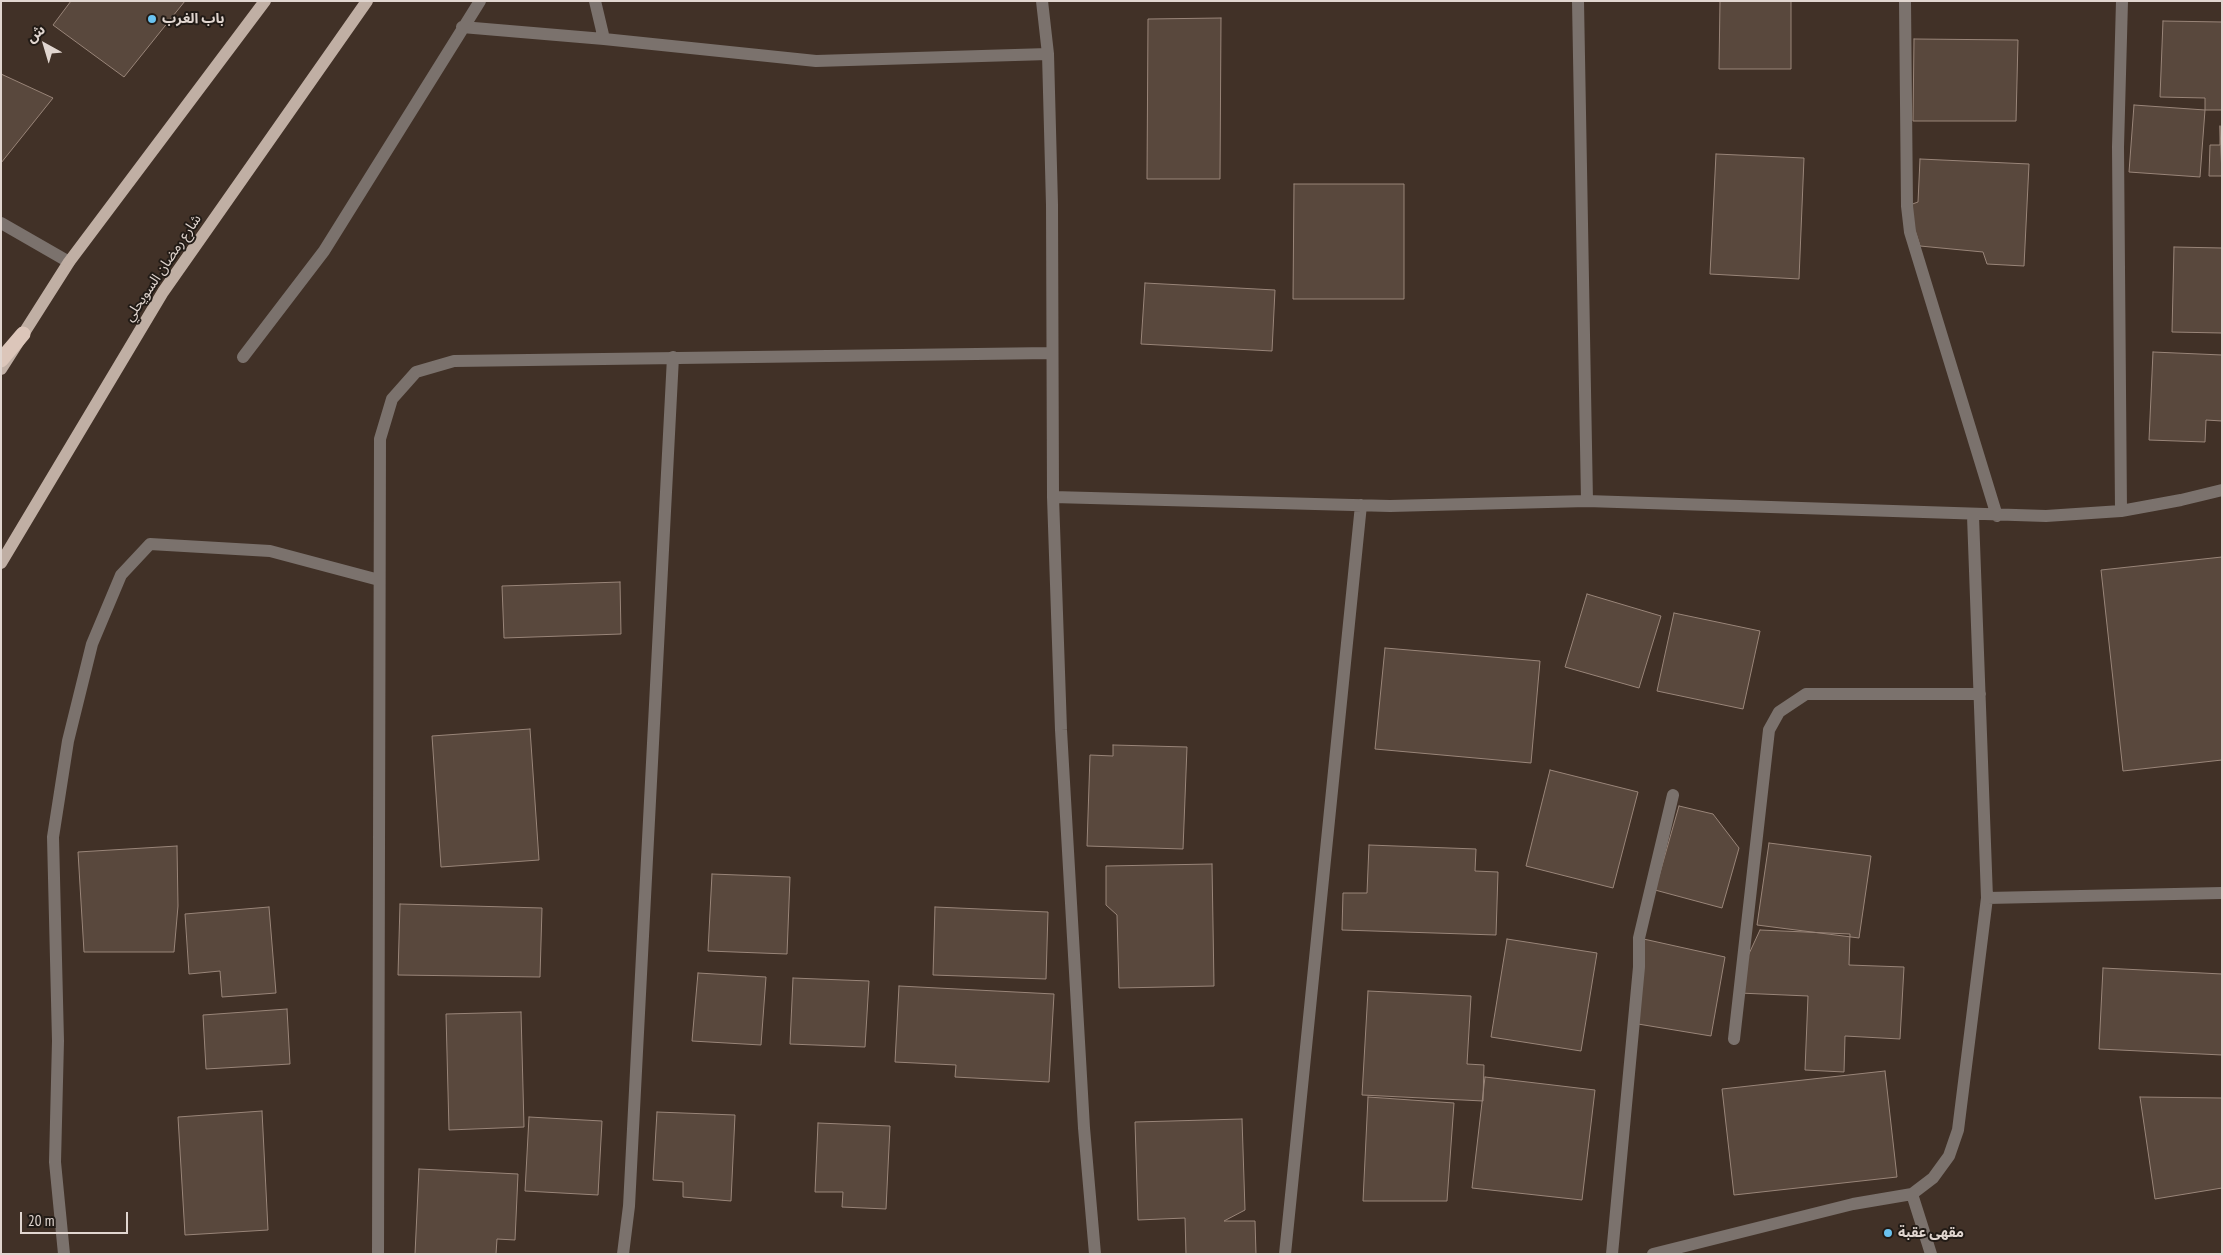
<!DOCTYPE html>
<meta charset="utf-8">
<style>
body{margin:0}
#map{position:relative;width:2223px;height:1255px;overflow:hidden;background:#413127;font-family:"PT Sans Narrow","Noto Sans Arabic",sans-serif}
canvas{display:block}
.frame{position:absolute;inset:0;border:2px solid #e1d6d0;pointer-events:none}
.north{position:absolute;left:20px;top:20px;width:50px;height:50px;-webkit-text-stroke:4px #221b16;paint-order:stroke;rotate:321deg;font-size:14px;font-weight:700;line-height:20px;text-align:center;color:#e1d6d0}
.north::after{content:'';display:block;margin:auto;width:18px;height:22px;background:#e1d6d0;clip-path:polygon(50% 0,100% 100%,50% 72%,0 100%)}
.scale{position:absolute;left:20px;top:1212px;width:108px;height:22px;box-sizing:border-box;border:2px solid #e1d6d0;border-top:0;padding-left:6px;font-size:15px;line-height:18px;white-space:nowrap;color:#e1d6d0;-webkit-text-stroke:4px #221b16;paint-order:stroke}
</style>
<div id="map">
<canvas width="2223" height="1255"></canvas>
<div class="frame"></div>
<div class="north">ش</div>
<div class="scale">20 m</div>
</div>
<script>
const context = document.querySelector('canvas').getContext('2d');
context.lineJoin = 'round';
function fillPath(path, color) { context.fillStyle = color; context.fill(path, 'evenodd'); }
const poly = rows => new Path2D(rows.map(r => 'M' + r).join(''));
function trace(path, color, width, dash) { context.strokeStyle = color; context.lineWidth = width; context.lineCap = dash ? 'butt' : 'round'; context.setLineDash(dash || []); context.stroke(path); }
function label(font, color, halo, rows, align = 'center') {
  context.font = font + ' "PT Sans Narrow","Noto Sans Arabic",sans-serif'; context.lineWidth = 4; context.setLineDash([]); context.textBaseline = 'middle'; context.strokeStyle = halo; context.fillStyle = color; for (const [text, x, y, turn = 0] of rows) {
    context.save(); context.translate(x, y); context.rotate((+turn || 0) * Math.PI / 180); context.textAlign = isNaN(turn) ? turn : align; if (halo) context.strokeText(text, 0, 0); context.fillText(text, 0, 0); context.restore();
  }
}
const building = poly([
 [71,1,185,1,124,77,53,25,71,1],
 [1720,1,1791,1,1791,69,1719,69,1720,1],
 [1221,18,1220,179,1147,179,1148,19,1221,18],
 [2163,21,2222,22,2222,110,2205,110,2205,98,2160,97,2163,21],
 [1914,39,2018,40,2016,121,1913,121,1914,39],
 [1,74,53,98,1,163,1,74],
 [2134,105,2205,110,2200,177,2129,172,2134,105],
 [2220,126,2222,176,2209,176,2210,145,2220,145,2220,126],
 [1716,154,1804,158,1799,279,1710,274,1716,154],
 [1920,159,2029,164,2024,266,1987,264,1983,252,1920,246,1907,206,1918,202,1920,159],
 [1294,184,1404,184,1404,299,1293,299,1294,184],
 [2174,247,2222,248,2222,333,2172,332,2174,247],
 [1145,283,1275,290,1272,351,1141,344,1145,283],
 [2153,352,2222,355,2222,421,2206,420,2205,442,2149,440,2153,352],
 [2222,557,2222,760,2123,771,2101,570,2222,557],
 [620,582,621,634,504,638,502,586,620,582],
 [1587,594,1661,616,1639,688,1565,667,1587,594],
 [1674,613,1760,631,1743,709,1657,691,1674,613],
 [1385,648,1540,661,1531,763,1375,749,1385,648],
 [530,729,539,860,441,867,432,736,530,729],
 [1113,745,1187,747,1183,849,1087,846,1090,755,1113,756,1113,745],
 [1550,770,1638,792,1613,888,1526,866,1550,770],
 [1679,806,1713,814,1739,848,1722,908,1655,890,1679,806],
 [1769,843,1871,856,1859,938,1757,925,1769,843],
 [1369,845,1476,849,1475,871,1498,872,1496,935,1342,930,1343,893,1367,893,1369,845],
 [177,846,178,906,174,952,84,952,78,852,177,846],
 [1212,864,1214,986,1119,988,1117,915,1106,905,1106,866,1212,864],
 [712,874,790,877,787,954,708,951,712,874],
 [400,904,542,908,540,977,398,975,400,904],
 [269,907,276,993,222,997,220,971,189,974,185,914,269,907],
 [935,907,1048,912,1046,979,933,975,935,907],
 [1760,930,1850,934,1849,965,1904,967,1900,1039,1845,1036,1844,1072,1805,1070,1808,996,1739,993,1741,971,1760,930],
 [1639,938,1725,957,1711,1036,1638,1024,1639,938],
 [1507,939,1597,953,1581,1051,1491,1037,1507,939],
 [2103,968,2222,974,2222,1055,2099,1049,2103,968],
 [698,973,766,977,761,1045,692,1041,698,973],
 [793,978,869,981,865,1047,790,1044,793,978],
 [899,986,1054,994,1049,1082,955,1077,956,1065,895,1062,899,986],
 [1368,991,1471,996,1467,1064,1484,1065,1483,1101,1362,1095,1368,991],
 [287,1009,290,1064,206,1069,203,1015,287,1009],
 [521,1012,524,1127,449,1130,446,1014,521,1012],
 [1885,1071,1897,1177,1734,1195,1722,1089,1885,1071],
 [1485,1077,1595,1090,1582,1200,1472,1188,1485,1077],
 [1368,1097,1454,1103,1447,1201,1363,1201,1368,1097],
 [2140,1097,2222,1098,2222,1188,2155,1199,2140,1097],
 [262,1111,268,1230,185,1235,178,1117,262,1111],
 [657,1112,735,1115,731,1201,683,1197,683,1182,653,1180,657,1112],
 [529,1117,602,1121,598,1195,525,1191,529,1117],
 [1242,1119,1245,1210,1224,1221,1255,1221,1256,1254,1186,1254,1185,1218,1138,1220,1135,1122,1242,1119],
 [818,1123,890,1126,886,1209,842,1207,843,1192,815,1192,818,1123],
 [419,1169,518,1174,515,1240,497,1239,496,1254,415,1254,419,1169]
]);
fillPath(building, '#59483d');
trace(building, '#998579', 1);
trace(poly([
 [595,1,604,39,816,61,1048,54],
 [1042,1,1048,54,1052,205,1053,497,1061,730,1084,1128,1095,1254],
 [1578,1,1587,501],
 [1905,1,1907,206,1910,232,1997,516],
 [462,27,604,39],
 [1,223,69,262],
 [243,357,324,251,480,1],
 [1053,497,1390,506,1587,501,2046,516,2121,511,2181,500,2222,490],
 [2121,511,2118,147,2122,1],
 [1987,898,2222,893],
 [1734,1039,1769,730,1779,712,1806,694,1980,694],
 [64,1254,55,1162,58,1041,53,837,68,741,92,644,121,575,150,544,270,551,379,580],
 [378,1254,380,439,392,399,416,372,454,361,1051,353],
 [623,1254,629,1206,673,357],
 [1285,1254,1361,505],
 [1612,1254,1639,967,1639,938,1673,795],
 [1653,1254,1853,1204,1912,1194],
 [1931,1254,1912,1194,1933,1178,1949,1156,1958,1130,1987,898,1973,516]
]), '#7b726d', 12);
trace(poly([
 [1,369,69,262,265,1],
 [1,563,163,292,367,1]
]), '#c0afa4', 12);
trace(poly([
 [1,360,23,334]
]), '#dcc6ba', 15);
for (const [x, y, r, color] of [
 [152,19,5,"#6ac3f1"],
 [1888,1233,5,"#6ac3f1"]
]) { const dot = new Path2D(); dot.arc(x, y, r, 0, 2 * Math.PI); context.fillStyle = color; context.fill(dot); trace(dot, '#221b16', 2); }
label('bold 14px', '#e1d6d0', '#221b16', [
 ["باب الغرب",162,19],
 ["مقهى عقبة",1898,1233]
], 'left');
label('14px', '#e1d6d0', '#221b16', [
 ["شارع رمضان السويحلي",163,268,-56]
]);
</script>
